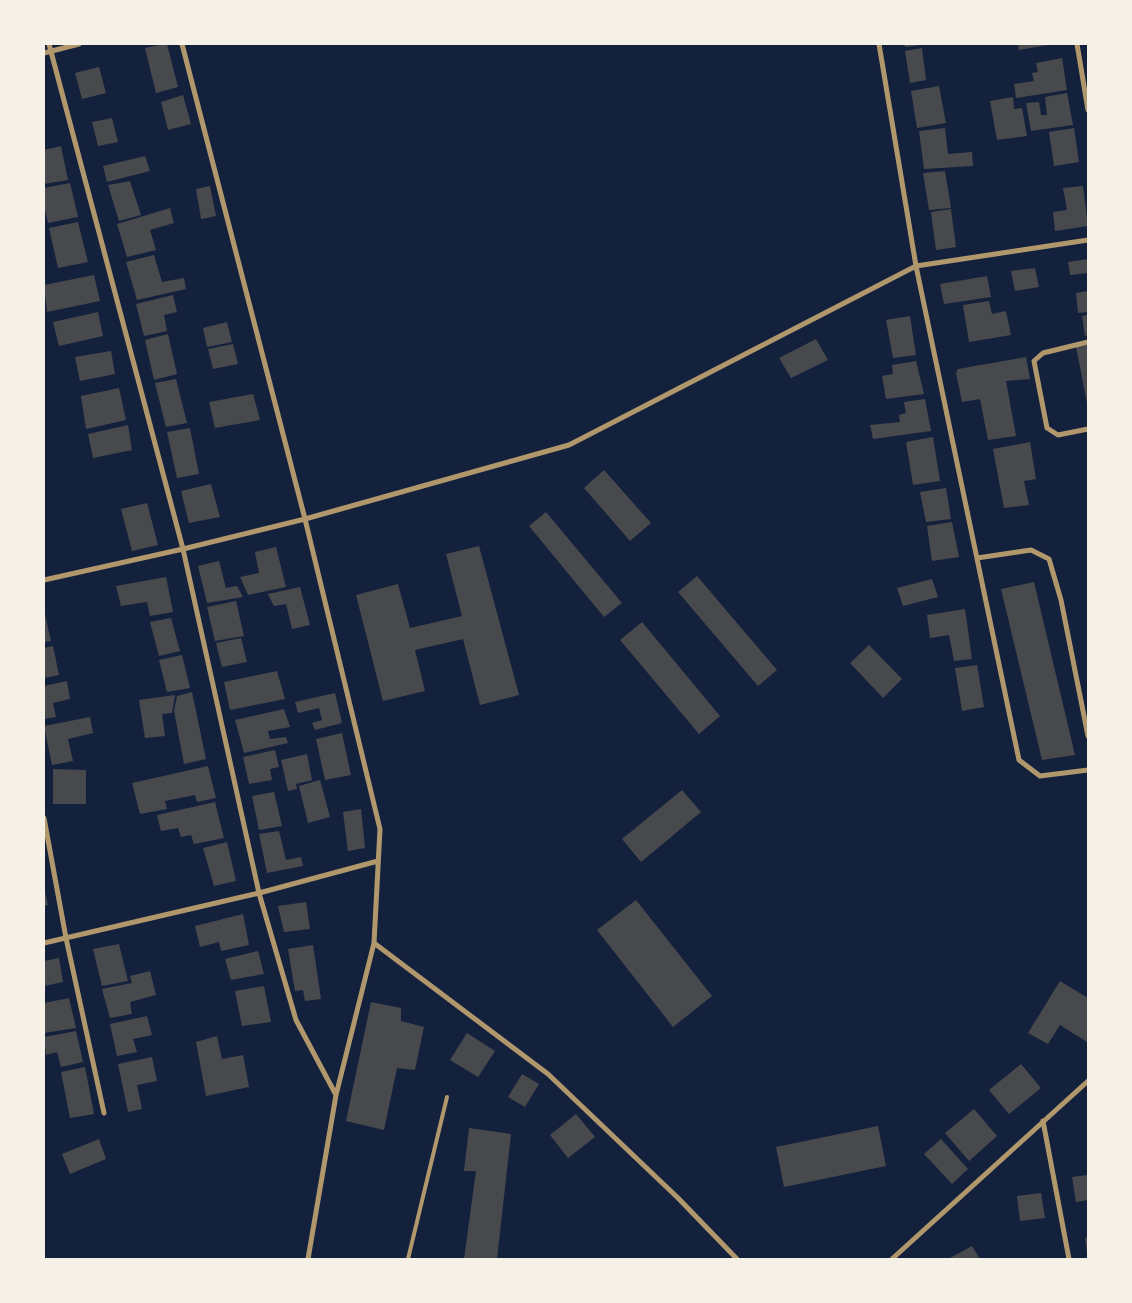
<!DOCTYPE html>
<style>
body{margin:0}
#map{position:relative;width:1132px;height:1303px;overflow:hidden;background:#14213d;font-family:"Fira Sans Condensed",sans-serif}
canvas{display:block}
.frame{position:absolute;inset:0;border:45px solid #f6f1e7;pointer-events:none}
</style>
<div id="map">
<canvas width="1132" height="1303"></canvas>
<div class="frame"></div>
</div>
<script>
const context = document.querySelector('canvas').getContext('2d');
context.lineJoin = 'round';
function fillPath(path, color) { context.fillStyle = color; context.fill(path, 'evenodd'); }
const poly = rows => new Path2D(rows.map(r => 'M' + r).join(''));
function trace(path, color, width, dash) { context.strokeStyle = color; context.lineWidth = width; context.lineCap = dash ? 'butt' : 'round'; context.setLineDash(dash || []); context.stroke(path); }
fillPath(poly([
 [164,44,167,44,178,87,156,93,145,48],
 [904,44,921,44,921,45,905,47],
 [1018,44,1048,44,1048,45,1019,50],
 [922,48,926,80,910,83,905,51],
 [1062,58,1067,90,1016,98,1014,84,1034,81,1032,73,1038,72,1036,63],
 [99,67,106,93,82,99,75,73],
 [939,86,946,123,917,128,911,91],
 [1067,93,1073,125,1031,131,1026,103,1039,102,1041,115,1047,115,1045,97],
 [183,95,191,124,168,130,161,102],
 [1013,97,1014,109,1022,108,1027,136,997,140,990,101],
 [112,118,118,142,98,146,92,122],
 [945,128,948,154,972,152,973,166,924,169,919,131],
 [1074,128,1079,162,1054,166,1049,132],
 [61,146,68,180,44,184,44,150],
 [145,156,150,171,107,182,103,166],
 [945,171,951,208,929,210,923,173],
 [130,181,141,215,119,221,108,185],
 [70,183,78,217,48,223,44,206,44,188],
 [210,186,216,216,201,219,196,189],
 [1083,186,1088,226,1055,231,1053,212,1067,210,1063,188],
 [170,208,174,223,150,230,156,250,127,257,117,224],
 [951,209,956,247,936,250,931,212],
 [78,222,88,262,58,268,49,228],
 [154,255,162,282,184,278,186,289,137,300,126,262],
 [1088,259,1088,273,1070,275,1068,262],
 [1035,268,1039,287,1015,291,1011,271],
 [94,275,100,301,47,312,44,285],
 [987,276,991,297,944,304,940,284],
 [1088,291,1088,312,1078,313,1076,293],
 [173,295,177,312,164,315,167,331,144,336,136,304],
 [989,301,992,314,1006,311,1011,335,969,342,963,305],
 [98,312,103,336,59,346,53,322],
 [1088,315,1088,335,1085,336,1082,316],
 [910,316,916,355,893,358,886,320],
 [227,322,232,342,207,347,203,328],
 [168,334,177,374,154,380,145,340],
 [816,339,828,360,791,378,779,358],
 [233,344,238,364,213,369,208,349],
 [1088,345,1088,403,1087,403,1076,347],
 [111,351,115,374,80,381,75,357],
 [1026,357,1030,379,1006,381,1016,436,988,440,980,399,962,402,956,373,958,369],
 [916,361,924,394,886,399,882,376,893,374,892,365],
 [176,379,187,423,166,427,155,383],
 [119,388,126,420,86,429,81,396],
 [253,394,260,420,215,428,209,402],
 [925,399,931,431,873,439,870,425,900,422,899,415,906,413,904,402],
 [128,425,132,450,93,458,88,434],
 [190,428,199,474,177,478,167,432],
 [933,437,940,481,913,485,906,442],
 [1030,442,1036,479,1024,481,1029,505,1004,508,993,449],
 [604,470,651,523,630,541,584,488],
 [211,484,220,517,189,523,181,491],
 [946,488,951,519,926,522,920,492],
 [147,503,158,545,132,551,121,509],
 [546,512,622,603,604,617,529,526],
 [952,522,959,557,932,561,927,526],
 [479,546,519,695,480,705,463,639,415,650,425,691,383,701,356,595,398,584,410,628,462,616,446,554],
 [276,547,286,587,248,595,240,577,259,573,255,552],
 [219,561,226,588,237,586,243,597,207,603,198,566],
 [697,576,777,670,758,686,678,592],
 [166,577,173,612,150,616,147,602,121,606,116,586],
 [932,579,938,597,903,606,897,588],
 [1034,582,1075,755,1042,760,1001,589],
 [300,587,310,625,292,629,286,604,274,606,268,594],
 [236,601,244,636,215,641,207,607],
 [965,609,972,659,954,661,949,635,930,638,927,615],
 [44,610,51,641,44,642],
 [171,618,180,651,159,656,150,622],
 [642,622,720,716,699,734,620,640],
 [241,638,247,662,222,667,216,643],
 [869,645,902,679,883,698,850,663],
 [53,646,59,675,44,678,44,648],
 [182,655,190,688,167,692,159,660],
 [977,665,984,707,962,711,955,668],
 [277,671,285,699,230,710,224,682],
 [67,681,70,699,53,703,56,717,44,719,44,686],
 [192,692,206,759,184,764,174,711,177,696],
 [335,693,342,723,315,730,312,723,322,720,319,708,298,713,295,702],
 [175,695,172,713,162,714,165,736,145,738,139,700],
 [284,709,290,727,268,731,270,739,286,737,288,743,244,753,235,720],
 [90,717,93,733,68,739,73,761,52,765,44,726],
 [342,733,351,775,325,780,316,739],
 [275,750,279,767,270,769,272,780,249,784,243,757],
 [307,754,312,780,296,784,297,789,288,791,281,760],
 [208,766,216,798,197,802,195,795,165,801,167,809,140,814,132,783],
 [53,769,86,770,86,804,53,804],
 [320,780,330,817,308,823,299,786],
 [682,790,701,812,641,862,622,839],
 [274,792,282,826,259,830,252,796],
 [215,802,224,838,194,844,191,835,181,837,178,828,161,831,157,815],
 [361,809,365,848,348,851,343,812],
 [279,831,286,860,301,857,303,866,267,873,259,834],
 [227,842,236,881,214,886,203,848],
 [44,889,48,905,44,906],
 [636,900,712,996,673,1027,597,930],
 [306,902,310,929,284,932,278,906],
 [243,914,249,945,221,951,219,942,200,947,195,926],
 [119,944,128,981,102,986,93,949],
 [313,945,321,999,305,1001,303,990,295,991,288,949],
 [258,951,264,974,231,980,225,959],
 [59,958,63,982,44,986,44,961],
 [150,971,156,995,130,1002,132,1014,110,1018,102,989,132,983,130,976],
 [1060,981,1088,998,1087,1042,1060,1025,1048,1044,1028,1033],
 [264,986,271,1022,242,1026,235,991],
 [69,998,76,1028,44,1033,44,1003],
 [371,1002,401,1008,401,1021,424,1027,415,1070,397,1068,384,1130,346,1121],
 [147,1016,152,1035,133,1039,137,1052,117,1056,110,1024],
 [76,1031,83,1062,61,1067,57,1052,46,1055,44,1037],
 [467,1033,495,1051,478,1077,450,1060],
 [217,1036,222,1059,243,1055,249,1087,206,1096,196,1042],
 [152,1057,157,1081,137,1085,142,1109,128,1112,118,1064],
 [1021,1064,1041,1088,1009,1114,989,1090],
 [85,1067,94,1114,70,1118,61,1072],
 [522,1074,539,1084,525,1107,508,1097],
 [974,1109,997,1136,969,1161,945,1133],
 [576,1114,595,1137,568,1158,550,1135],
 [878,1126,886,1166,784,1187,776,1147],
 [469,1128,511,1134,497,1259,464,1259,476,1171,464,1171],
 [99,1139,106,1159,70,1174,62,1154],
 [941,1139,968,1169,952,1184,924,1154],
 [1088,1175,1088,1200,1076,1202,1072,1177],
 [1041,1193,1045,1218,1020,1221,1017,1196],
 [1088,1237,1088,1253,1087,1253,1085,1238],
 [972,1246,980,1259,951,1259,950,1258]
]), '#48494c');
trace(poly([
 [408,1259,447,1097]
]), '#b1986c', 4);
trace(poly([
 [49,44,183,549,259,893,296,1020,336,1095],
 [182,44,305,519,380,829,374,943,336,1095,308,1259],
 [879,44,916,266,1019,760,1040,776,1088,770],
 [1077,44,1088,110],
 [44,53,79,44],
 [1088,342,1043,353,1034,361,1047,428,1058,435,1088,429],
 [977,558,1031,550,1049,559,1061,600,1088,736],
 [44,580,183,549,305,519,569,445,916,266,1088,240],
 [44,818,66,938,104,1113],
 [44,943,259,893,378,861],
 [374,943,548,1074,678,1198,737,1259],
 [1043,1121,1069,1259],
 [892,1259,1088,1081]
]), '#b1986c', 5);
</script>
